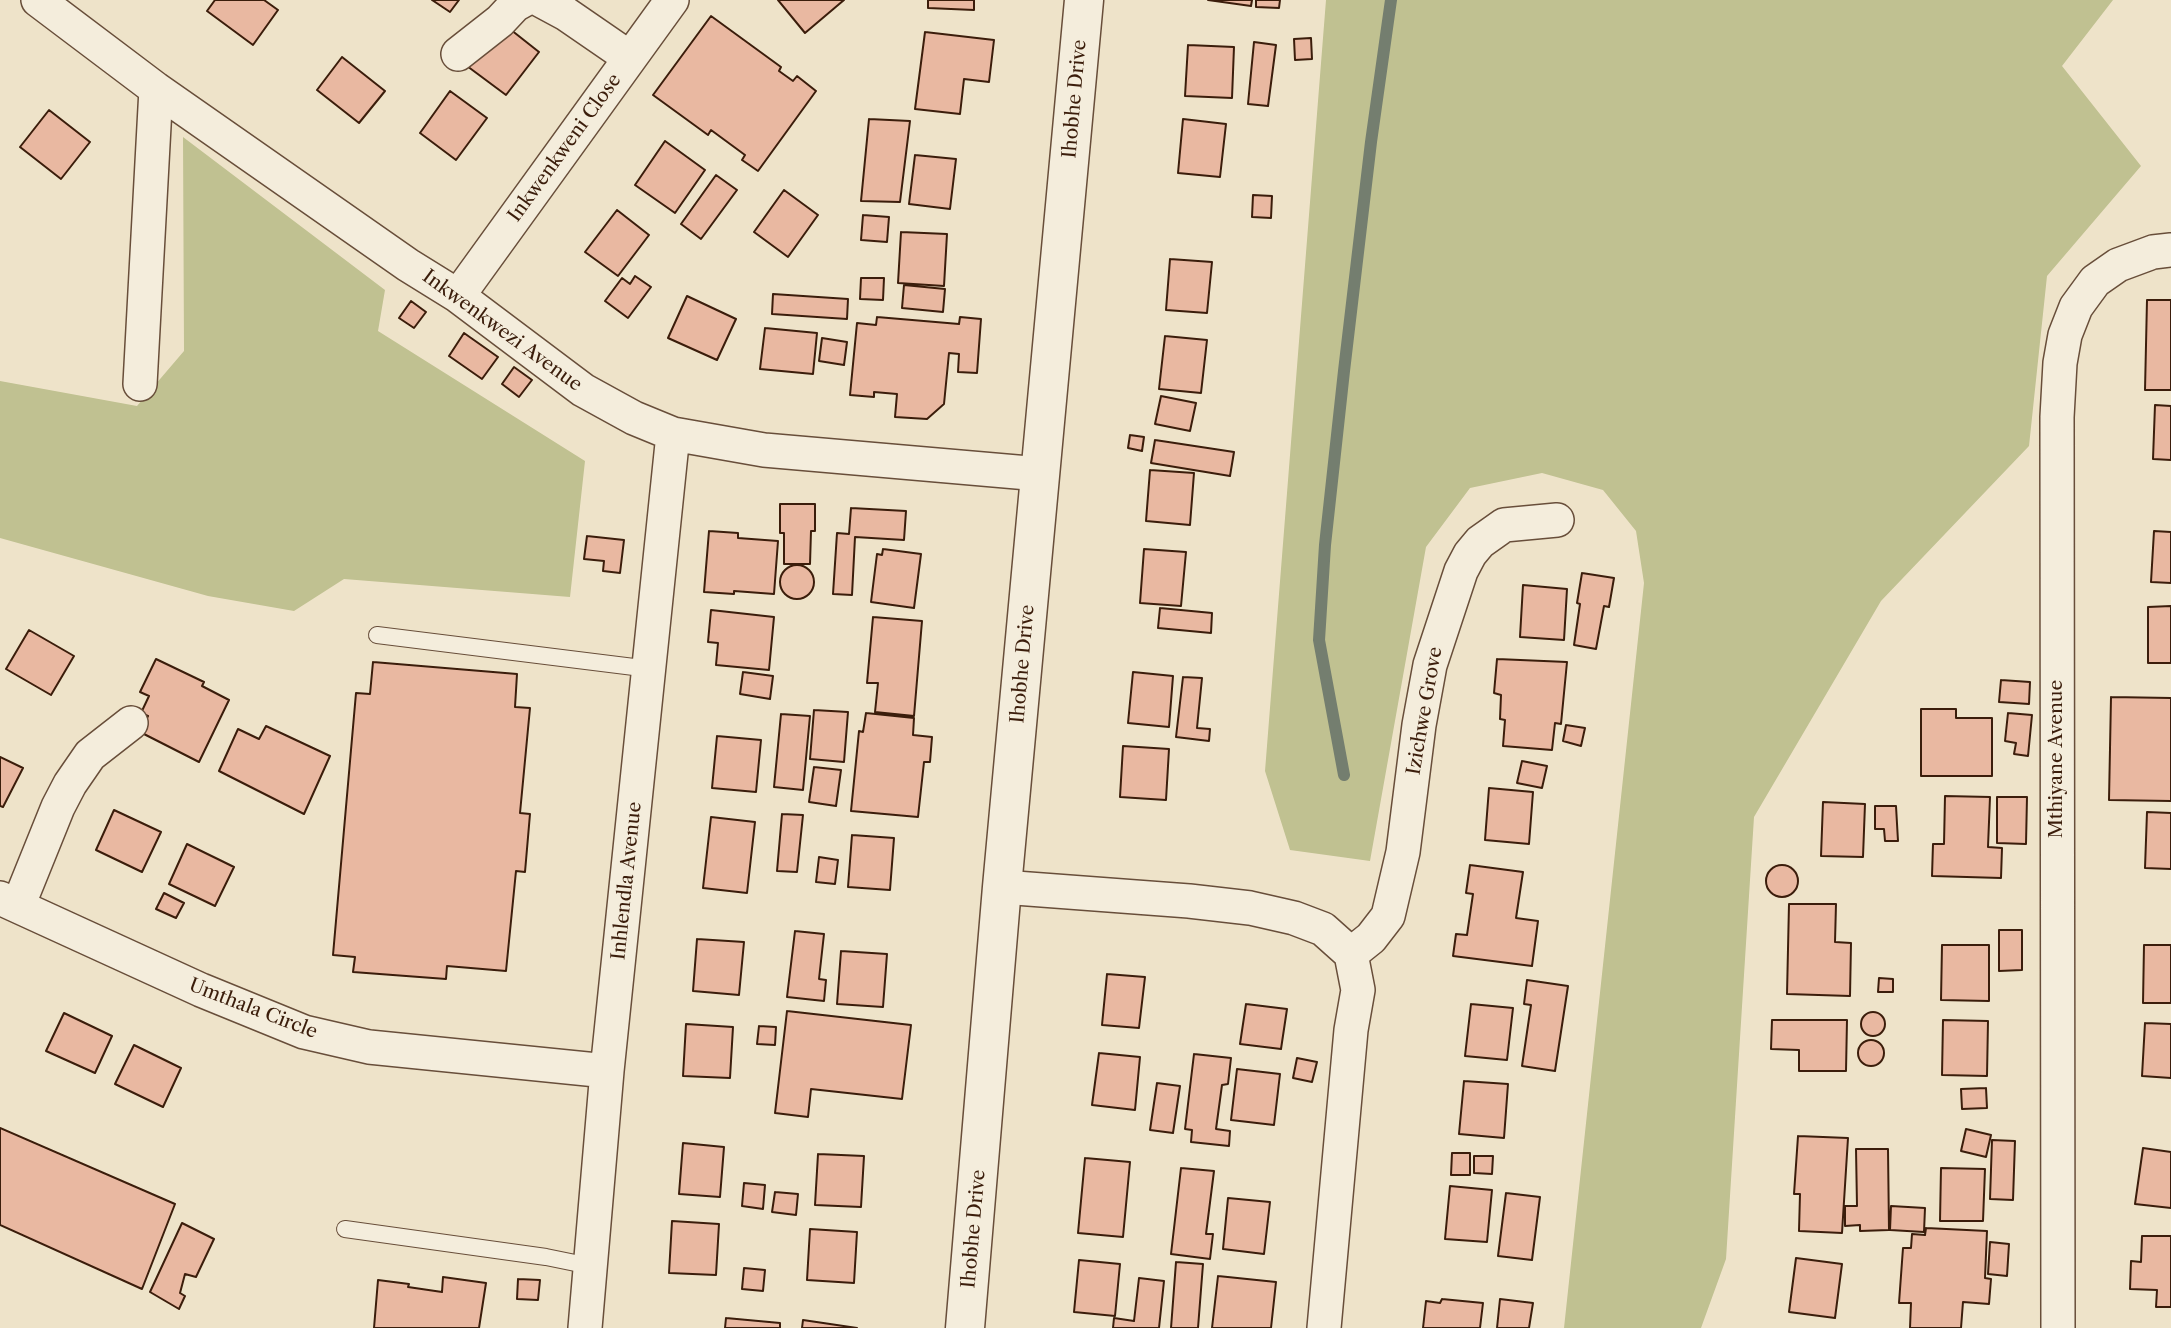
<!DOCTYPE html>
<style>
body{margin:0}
canvas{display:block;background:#eee3c9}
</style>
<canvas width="2171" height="1328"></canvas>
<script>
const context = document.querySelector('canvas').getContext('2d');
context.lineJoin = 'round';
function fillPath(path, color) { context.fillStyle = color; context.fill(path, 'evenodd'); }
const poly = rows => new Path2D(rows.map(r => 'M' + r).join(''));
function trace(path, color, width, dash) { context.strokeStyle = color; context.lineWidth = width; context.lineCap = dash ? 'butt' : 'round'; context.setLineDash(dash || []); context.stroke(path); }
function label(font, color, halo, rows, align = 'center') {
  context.font = font + ' "Libre Caslon Text",serif'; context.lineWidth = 5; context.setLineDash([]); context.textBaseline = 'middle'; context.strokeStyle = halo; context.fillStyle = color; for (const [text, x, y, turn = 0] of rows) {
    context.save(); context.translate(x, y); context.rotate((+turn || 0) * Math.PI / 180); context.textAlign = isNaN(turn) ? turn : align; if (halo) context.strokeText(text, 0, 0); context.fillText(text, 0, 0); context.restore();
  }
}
fillPath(poly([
 [1326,0,2113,0,2062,66,2141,166,2047,276,2029,446,1881,601,1754,817,1726,1259,1701,1328,1564,1328,1644,583,1636,531,1603,490,1542,473,1470,488,1426,547,1370,861,1290,850,1265,771],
 [183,137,385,290,378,331,585,461,570,597,344,579,294,611,208,596,0,538,0,381,137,406,184,351]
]), '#c0c191');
trace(poly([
 [1344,775,1319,640,1325,545,1344,371,1371,142,1391,0]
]), '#747e6f', 12);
const building = poly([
 [215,0,264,0,278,10,253,45,207,11,215,0],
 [432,0,459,0,450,12,432,0],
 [778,0,844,0,805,33,778,0],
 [928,0,974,0,974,10,928,8,928,0],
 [1208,0,1252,0,1251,6,1208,0],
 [1256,0,1280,0,1279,8,1256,7,1256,0],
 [711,16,781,67,779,71,793,81,797,76,816,91,758,171,742,160,745,155,711,130,708,135,653,95,711,16],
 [501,22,539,52,506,95,467,66,501,22],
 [925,32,994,40,989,82,964,79,960,114,915,109,925,32],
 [1311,38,1312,59,1295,60,1294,39,1311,38],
 [1254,42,1276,45,1268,106,1248,104,1254,42],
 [1188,45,1234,47,1232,98,1185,96,1188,45],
 [342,57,385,91,359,123,317,90,342,57],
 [450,91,487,118,456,160,420,133,450,91],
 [49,110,90,142,61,179,20,147,49,110],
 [869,119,910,121,900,202,861,201,869,119],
 [1183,119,1226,124,1220,177,1178,173,1183,119],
 [665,141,705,170,675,213,635,185,665,141],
 [915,155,956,159,950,209,909,204,915,155],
 [716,175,737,190,701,239,681,224,716,175],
 [784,190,818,215,788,257,754,232,784,190],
 [1253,195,1272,196,1271,218,1252,217,1253,195],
 [617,210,649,235,618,276,585,252,617,210],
 [863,215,889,217,887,242,861,240,863,215],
 [901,232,947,234,944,286,898,283,901,232],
 [1170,259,1212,262,1207,313,1166,310,1170,259],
 [635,276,651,287,628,318,605,301,622,278,630,284,635,276],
 [861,278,884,278,883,300,860,299,861,278],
 [904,285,945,289,943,312,902,308,904,285],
 [773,294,848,299,847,319,772,314,773,294],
 [687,296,736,319,717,360,668,338,687,296],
 [2147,300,2171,300,2171,390,2145,390,2147,300],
 [411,301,426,312,414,328,399,318,411,301],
 [877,317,959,324,960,317,981,319,977,373,958,372,959,354,949,353,944,404,927,419,895,417,897,394,874,392,874,397,850,395,857,323,876,325,877,317],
 [765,328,817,333,813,374,760,369,765,328],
 [464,333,498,357,482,379,449,356,464,333],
 [1165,336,1207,340,1201,393,1159,389,1165,336],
 [822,338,847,342,844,365,819,361,822,338],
 [514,367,532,380,519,397,502,384,514,367],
 [1161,396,1196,403,1190,431,1155,424,1161,396],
 [2155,405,2171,406,2171,460,2153,459,2155,405],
 [1130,435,1144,437,1142,451,1128,448,1130,435],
 [1155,440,1234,452,1230,476,1151,463,1155,440],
 [1150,470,1194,473,1190,525,1146,521,1150,470],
 [780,504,815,504,815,531,811,531,810,564,784,564,784,533,780,533,780,504],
 [851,508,906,511,904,540,855,537,852,595,833,594,837,533,849,534,851,508],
 [709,531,738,533,738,538,778,541,774,594,734,591,734,594,704,592,709,531],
 [2154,531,2171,532,2171,583,2151,582,2154,531],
 [587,536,624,540,620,573,603,571,604,561,584,559,587,536],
 [883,549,921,554,914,608,871,602,877,554,882,555,883,549],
 [1144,549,1186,552,1181,606,1140,603,1144,549],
 '780 582a17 17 0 1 1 34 0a17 17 0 1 1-34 0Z',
 [1582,573,1614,578,1609,607,1604,606,1596,649,1574,645,1580,604,1577,603,1582,573],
 [1523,585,1567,589,1564,640,1520,637,1523,585],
 [2171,606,2171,663,2148,663,2148,607,2171,606],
 [1160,608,1212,613,1211,633,1158,628,1160,608],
 [711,610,774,617,769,670,716,665,718,643,708,642,711,610],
 [873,617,922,621,914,716,875,712,878,683,867,683,873,617],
 [29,630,74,656,51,695,6,669,29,630],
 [156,659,204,682,202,686,229,700,199,762,140,732,148,716,141,713,149,696,140,692,156,659],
 [1497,659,1567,662,1561,724,1555,723,1552,750,1503,746,1505,720,1500,719,1501,695,1494,693,1497,659],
 [373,662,517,674,515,707,530,708,520,813,530,814,525,872,516,871,506,971,447,966,446,979,353,972,355,957,333,955,356,693,370,694,373,662],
 [743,672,773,676,770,699,740,694,743,672],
 [1133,672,1173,676,1169,727,1128,723,1133,672],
 [1183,677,1202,678,1197,728,1210,729,1209,741,1176,737,1183,677],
 [2001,680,2030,682,2029,704,1999,702,2001,680],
 [2111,697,2171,698,2171,801,2109,800,2111,697],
 [1921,709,1956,709,1956,718,1992,718,1992,776,1921,776,1921,709],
 [814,710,848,712,844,762,810,759,814,710],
 [866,713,914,718,913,735,932,737,930,762,924,762,918,817,851,811,859,731,863,732,866,713],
 [2008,713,2032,715,2028,756,2014,754,2016,743,2005,741,2008,713],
 [781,714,810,716,803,790,774,787,781,714],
 [1566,725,1585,728,1581,746,1563,741,1566,725],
 [266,726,330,756,304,814,219,771,238,729,259,739,266,726],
 [717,736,761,740,756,792,712,788,717,736],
 [1123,746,1169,749,1166,800,1120,797,1123,746],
 [0,757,23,768,3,807,0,806,0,757],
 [1522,761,1547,766,1542,788,1517,783,1522,761],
 [814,767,841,770,836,806,809,802,814,767],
 [1489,788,1533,792,1529,844,1485,840,1489,788],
 [1945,796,1990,797,1988,847,2002,848,2001,878,1932,876,1933,844,1944,844,1945,796],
 [1997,797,2027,797,2026,844,1997,843,1997,797],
 [1823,802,1865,804,1863,857,1821,856,1823,802],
 [1875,806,1896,806,1898,841,1885,841,1884,829,1875,829,1875,806],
 [114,810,161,832,142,872,96,850,114,810],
 [2147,812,2171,813,2171,869,2145,868,2147,812],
 [782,814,803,815,797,872,777,871,782,814],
 [711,817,755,822,747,893,703,888,711,817],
 [852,835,894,838,890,890,848,887,852,835],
 [187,844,234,867,215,906,169,884,187,844],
 [819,857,838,860,835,884,816,882,819,857],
 [1470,865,1523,872,1516,918,1538,921,1532,966,1453,956,1456,934,1467,935,1473,894,1466,893,1470,865],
 '1766 881a16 16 0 1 1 32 0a16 16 0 1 1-32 0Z',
 [164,893,184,903,176,918,156,909,164,893],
 [1789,904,1836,904,1835,942,1851,943,1850,996,1787,994,1789,904],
 [1999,930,2022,930,2022,970,1999,971,1999,930],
 [795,931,824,934,819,979,826,980,824,1001,787,997,795,931],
 [697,939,744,942,739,995,693,991,697,939],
 [1942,945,1989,945,1989,1001,1941,1000,1942,945],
 [2144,945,2171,945,2171,1003,2143,1003,2144,945],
 [841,951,887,954,883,1007,837,1004,841,951],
 [1107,974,1145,977,1139,1028,1102,1025,1107,974],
 [1879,978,1893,979,1893,992,1878,992,1879,978],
 [1527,980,1568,986,1555,1071,1522,1066,1531,1005,1524,1004,1527,980],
 [1246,1004,1287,1009,1281,1049,1240,1044,1246,1004],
 [1471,1004,1513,1008,1507,1060,1465,1056,1471,1004],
 [787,1011,911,1025,902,1099,811,1089,808,1117,775,1113,787,1011],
 '1861 1024a12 12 0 1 1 24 0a12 12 0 1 1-24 0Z',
 [64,1013,112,1036,95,1073,46,1051,64,1013],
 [1772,1020,1847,1020,1846,1071,1799,1071,1799,1050,1771,1049,1772,1020],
 [1943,1020,1988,1021,1987,1076,1942,1075,1943,1020],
 [2145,1023,2171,1024,2171,1078,2142,1076,2145,1023],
 [686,1024,733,1027,730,1078,683,1076,686,1024],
 [759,1026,776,1027,775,1045,757,1044,759,1026],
 '1858 1053a13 13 0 1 1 26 0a13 13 0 1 1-26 0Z',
 [134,1045,181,1068,163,1107,115,1084,134,1045],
 [1099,1053,1140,1057,1135,1110,1092,1105,1099,1053],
 [1194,1054,1231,1058,1228,1084,1222,1085,1216,1129,1230,1131,1229,1146,1191,1142,1192,1130,1185,1129,1194,1054],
 [1297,1058,1317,1062,1312,1082,1293,1078,1297,1058],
 [1237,1069,1280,1074,1274,1125,1231,1120,1237,1069],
 [1464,1081,1508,1084,1504,1138,1459,1134,1464,1081],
 [1157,1083,1180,1086,1173,1133,1150,1130,1157,1083],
 [1986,1088,1987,1108,1962,1109,1961,1089,1986,1088],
 [0,1128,175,1204,142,1289,0,1225,0,1128],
 [1966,1129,1991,1135,1986,1157,1961,1151,1966,1129],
 [1798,1136,1848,1138,1842,1233,1799,1231,1800,1194,1794,1194,1798,1136],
 [1992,1140,2015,1141,2013,1200,1990,1199,1992,1140],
 [683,1143,724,1147,720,1197,679,1194,683,1143],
 [2143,1148,2171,1152,2171,1208,2135,1204,2143,1148],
 [1856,1149,1888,1149,1889,1230,1860,1231,1860,1225,1845,1226,1845,1206,1857,1206,1856,1149],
 [1452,1153,1470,1153,1470,1175,1451,1175,1452,1153],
 [818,1154,864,1156,861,1207,815,1205,818,1154],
 [1474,1156,1493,1156,1492,1174,1474,1173,1474,1156],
 [1085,1158,1130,1162,1123,1237,1078,1233,1085,1158],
 [1181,1168,1214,1171,1206,1234,1213,1234,1210,1259,1171,1254,1181,1168],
 [1941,1168,1985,1169,1983,1221,1940,1221,1941,1168],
 [744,1183,765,1185,763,1209,742,1206,744,1183],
 [1450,1186,1492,1190,1487,1242,1445,1239,1450,1186],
 [775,1192,798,1194,796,1215,772,1212,775,1192],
 [1506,1193,1540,1197,1532,1260,1498,1256,1506,1193],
 [1228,1198,1270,1202,1264,1254,1223,1249,1228,1198],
 [1891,1206,1925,1208,1924,1232,1890,1230,1891,1206],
 [672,1221,719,1224,716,1275,669,1273,672,1221],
 [182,1223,214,1239,196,1277,185,1274,180,1293,185,1296,179,1309,150,1292,182,1223],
 [1926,1228,1987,1231,1985,1278,1991,1279,1989,1304,1963,1302,1961,1328,1910,1328,1911,1303,1899,1303,1903,1248,1911,1248,1912,1234,1925,1235,1926,1228],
 [810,1229,857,1232,854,1283,807,1280,810,1229],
 [2142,1236,2171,1236,2171,1307,2156,1307,2157,1290,2130,1289,2131,1261,2141,1262,2142,1236],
 [1990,1242,2009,1244,2007,1276,1988,1274,1990,1242],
 [1796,1258,1842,1264,1835,1318,1789,1312,1796,1258],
 [1079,1260,1120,1264,1115,1316,1074,1312,1079,1260],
 [1176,1262,1203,1264,1198,1328,1171,1328,1176,1262],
 [744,1268,765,1270,763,1291,742,1289,744,1268],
 [1218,1276,1276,1282,1271,1328,1212,1328,1218,1276],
 [443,1277,486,1283,479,1328,374,1328,378,1280,409,1284,408,1287,442,1292,443,1277],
 [1139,1278,1164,1281,1159,1328,1113,1328,1114,1318,1134,1321,1139,1278],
 [518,1279,540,1280,538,1300,517,1299,518,1279],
 [1442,1299,1483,1303,1480,1328,1423,1328,1426,1301,1440,1303,1442,1299],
 [1500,1299,1533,1303,1529,1328,1497,1328,1500,1299],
 [726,1318,780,1323,780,1328,725,1328,726,1318],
 [803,1320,857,1328,802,1328,803,1320]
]);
fillPath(building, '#e9b8a1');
trace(building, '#3b1d0b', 2);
const service = poly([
 [377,635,650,669],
 [345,1229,546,1257,590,1266]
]);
const minor = poly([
 [38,0,156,89,408,265,458,296,583,390,634,418,673,434,764,450,1040,474],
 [540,0,566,14,630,58],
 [458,54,500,21,515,5,524,0],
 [458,296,672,0],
 [140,384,156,89],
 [1002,887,1189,901,1250,908,1294,918,1323,929,1351,954,1358,990,1351,1030,1324,1328],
 [0,898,201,990,304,1032,369,1047,607,1071],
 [18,906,58,807,70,784,90,755,131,723],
 [1351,954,1371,938,1388,916,1403,852,1419,725,1430,665,1461,571,1470,554,1480,542,1504,525,1557,520],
 [585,1328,607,1071,673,434],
 [2058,1328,2057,417,2060,363,2065,335,2076,307,2095,281,2118,265,2153,252,2171,250]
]);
const tertiary = poly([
 [965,1328,1002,887,1084,0]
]);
trace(service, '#684e3a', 18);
trace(minor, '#684e3a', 36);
trace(tertiary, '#684e3a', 41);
trace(service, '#f4eddc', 16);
trace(minor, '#f4eddc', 33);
trace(tertiary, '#f4eddc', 38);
label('19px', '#3b1d0b', '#f4eddc', [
 ["Ihobhe Drive",1075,99,-85],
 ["Inkwenkweni Close",565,148,-54],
 ["Inkwenkwezi Avenue",502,331,36],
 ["Ihobhe Drive",1023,664,-85],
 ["Izichwe Grove",1425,711,-80],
 ["Mthiyane Avenue",2057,759,-90],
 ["Inhlendla Avenue",627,881,-84],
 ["Umthala Circle",253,1009,21],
 ["Ihobhe Drive",974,1229,-85]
]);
</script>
